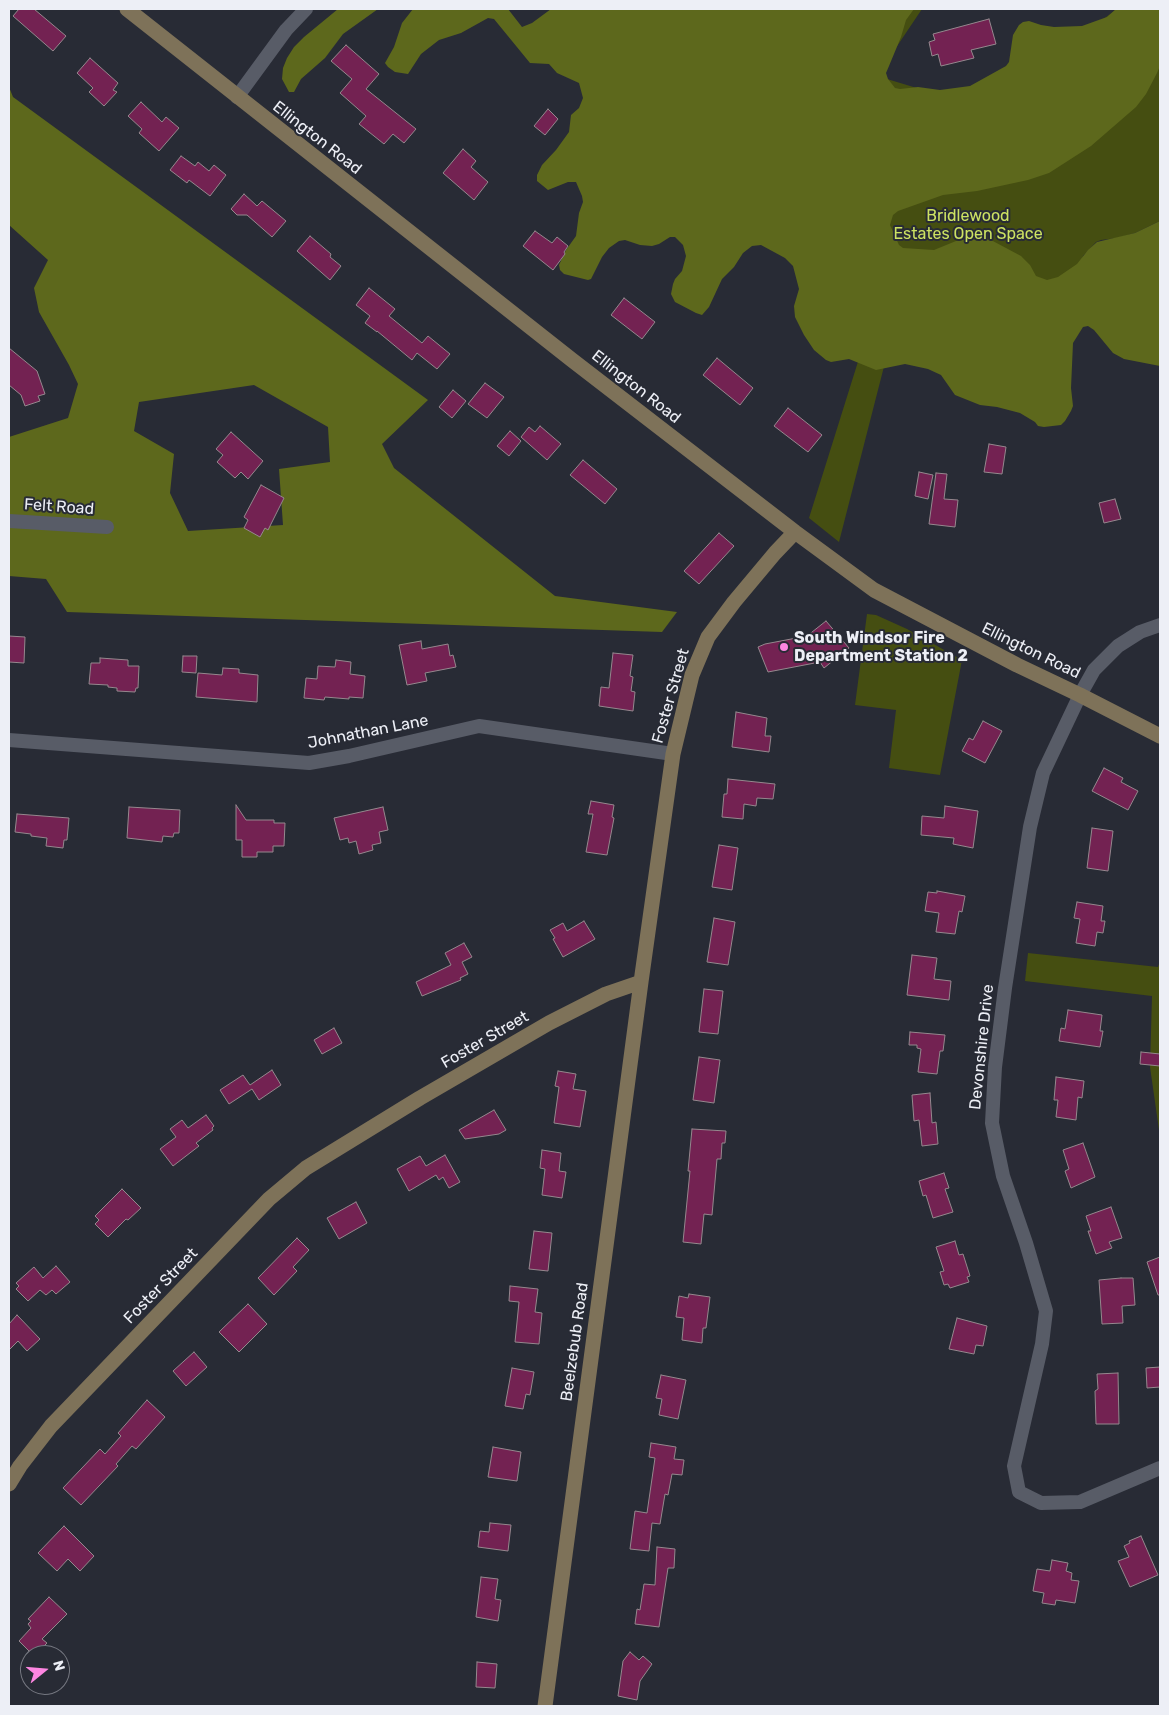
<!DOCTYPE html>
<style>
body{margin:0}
#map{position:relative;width:1169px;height:1715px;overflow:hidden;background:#282b35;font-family:Rubik,sans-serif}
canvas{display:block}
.frame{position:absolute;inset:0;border:10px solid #edeff6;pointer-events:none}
.north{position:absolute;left:20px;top:1645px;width:50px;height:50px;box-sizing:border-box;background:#282b35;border:1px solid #777982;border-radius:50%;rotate:73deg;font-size:14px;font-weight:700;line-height:20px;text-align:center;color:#edeff6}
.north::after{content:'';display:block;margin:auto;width:18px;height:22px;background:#fd86e1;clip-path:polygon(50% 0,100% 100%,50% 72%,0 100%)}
</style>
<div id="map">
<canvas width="1169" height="1715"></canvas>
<div class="frame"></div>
<div class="north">N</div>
</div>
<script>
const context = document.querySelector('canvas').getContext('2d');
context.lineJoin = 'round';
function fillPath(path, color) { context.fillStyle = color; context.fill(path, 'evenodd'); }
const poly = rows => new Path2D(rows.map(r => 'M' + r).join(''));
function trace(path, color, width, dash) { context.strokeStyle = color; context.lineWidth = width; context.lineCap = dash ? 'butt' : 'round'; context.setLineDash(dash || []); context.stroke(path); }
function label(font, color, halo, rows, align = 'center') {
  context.font = font + ' Rubik,sans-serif'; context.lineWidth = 4; context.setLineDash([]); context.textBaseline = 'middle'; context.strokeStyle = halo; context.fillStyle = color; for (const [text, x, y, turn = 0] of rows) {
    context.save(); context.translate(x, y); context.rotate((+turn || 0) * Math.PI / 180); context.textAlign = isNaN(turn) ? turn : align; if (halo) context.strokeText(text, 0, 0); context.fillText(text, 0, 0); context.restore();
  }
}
fillPath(poly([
 [581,9,922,9,877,76,983,108,1117,9,1160,9,1160,221,1135,233,1117,238,1101,240,1096,242,1083,256,1059,373,889,347,839,542,809,518,877,301],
 [867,614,876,615,907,629,962,660,940,775,889,768,896,710,855,705],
 [1028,953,1158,967,1160,961,1160,1137,1150,1067,1152,996,1025,981]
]), '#454e11');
fillPath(poly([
 [338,9,378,9,343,34,325,58,301,79,294,92,289,92,282,79,283,68,287,58,294,47,304,37],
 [413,9,508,9,522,27,532,23,551,9,914,9,906,20,901,37,889,66,886,73,888,79,895,88,900,89,918,87,940,90,970,86,1006,66,1009,62,1013,35,1019,25,1023,22,1029,21,1041,25,1054,27,1082,26,1107,17,1116,9,1160,9,1160,66,1157,73,1146,94,1136,107,1091,146,1049,173,1028,180,977,191,943,195,898,211,893,215,890,225,899,245,903,248,934,250,956,241,978,237,991,240,1021,256,1030,265,1036,276,1047,280,1058,277,1077,264,1088,250,1097,242,1135,233,1160,221,1160,366,1124,359,1113,353,1094,330,1088,326,1083,327,1073,343,1071,388,1073,406,1071,411,1065,421,1061,425,1044,427,1038,426,1035,422,1020,413,997,407,980,405,955,395,941,375,928,369,905,364,876,370,849,359,831,362,826,360,814,350,804,335,795,317,794,306,799,289,793,266,785,258,761,245,752,246,743,253,734,267,722,279,709,307,702,315,696,313,675,302,671,294,673,284,675,279,682,271,686,256,683,245,675,237,670,237,659,244,652,246,640,245,625,240,619,241,609,248,602,257,591,279,588,280,564,274,560,270,559,265,566,250,576,236,579,213,583,202,582,196,576,182,568,182,548,190,537,181,537,175,542,165,556,150,569,132,571,115,579,108,583,98,579,83,557,73,549,64,530,63,494,19,488,18,461,33,439,40,421,54,408,74,395,72,388,67,385,63,394,47,402,23],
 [9,87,13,97,428,400,382,444,394,468,555,596,677,612,662,632,67,612,46,579,9,576,9,437,68,418,78,384,69,365,39,312,34,288,48,260,9,225],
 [254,385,328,427,330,462,279,469,283,525,188,531,170,493,174,454,134,431,139,402]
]), '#5d681c');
const building = poly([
 [19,9,34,9,66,36,53,51,13,16,19,9],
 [989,19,996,44,971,50,974,58,941,66,938,54,932,56,929,42,935,40,933,34,989,19],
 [346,45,379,74,366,89,416,129,404,143,393,134,384,144,359,124,366,116,340,93,352,79,331,61,346,45],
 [90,58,118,83,113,90,117,92,104,106,89,92,93,88,77,73,90,58],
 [141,102,162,122,166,117,179,128,159,151,139,133,142,129,128,116,141,102],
 [548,109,558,119,545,135,534,126,548,109],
 [463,149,476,161,471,167,488,182,474,200,443,173,463,149],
 [181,156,195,166,198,162,209,171,214,165,226,175,210,196,189,180,187,183,170,170,181,156],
 [244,194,257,206,262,201,286,221,272,237,247,215,237,215,231,209,244,194],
 [535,231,552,243,557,237,568,246,564,252,565,254,553,270,523,246,535,231],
 [310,236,331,254,330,257,341,266,330,280,297,251,310,236],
 [369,288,395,309,389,316,422,343,428,336,450,354,437,369,417,353,412,360,377,331,377,332,365,323,370,316,356,305,369,288],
 [624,298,655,322,642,339,611,315,624,298],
 [9,348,37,371,45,394,38,396,40,401,25,406,21,395,9,385,9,348],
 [717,358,753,388,740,405,703,375,717,358],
 [485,383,504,397,487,418,468,404,485,383],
 [453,390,466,401,452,418,439,407,453,390],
 [788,408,822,435,808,452,774,426,788,408],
 [540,426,561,444,547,460,521,437,529,427,535,432,540,426],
 [510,431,521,441,509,456,497,446,510,431],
 [231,432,263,461,248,479,241,472,235,478,217,462,223,455,216,449,231,432],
 [989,444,1006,447,1002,474,984,472,989,444],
 [583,460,617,489,605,504,570,475,583,460],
 [919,472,933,475,928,499,915,496,919,472],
 [936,473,947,474,944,499,958,500,955,527,929,524,936,473],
 [261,485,284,498,268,530,265,528,260,537,244,528,248,520,244,517,261,485],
 [1115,499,1121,519,1104,523,1099,503,1115,499],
 [719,533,734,546,699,584,684,571,719,533],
 [826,621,849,648,824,668,820,662,768,672,758,647,765,644,807,636,826,621],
 [9,636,25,637,24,663,9,662,9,636],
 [421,641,422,649,448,644,450,656,453,655,456,667,425,673,427,681,407,685,399,645,421,641],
 [613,653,633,655,630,676,633,677,631,691,635,692,633,711,599,706,601,687,609,688,613,653],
 [183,656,197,656,196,673,182,672,183,656],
 [100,658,128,660,128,666,139,666,138,688,136,688,135,692,117,691,117,688,108,687,108,685,89,684,91,663,100,663,100,658],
 [336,660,351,662,350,674,365,676,363,698,349,697,349,699,325,697,324,700,304,698,306,678,317,679,318,666,335,667,336,660],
 [223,668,239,669,239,673,258,675,257,702,196,697,198,673,222,675,223,668],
 [736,712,767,718,765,736,771,736,769,752,732,747,736,712],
 [983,721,1002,731,985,763,962,751,969,738,973,740,983,721],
 [1104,768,1123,778,1121,782,1138,791,1128,810,1092,791,1104,768],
 [728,779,775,784,773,799,757,798,756,806,744,804,743,819,722,817,724,794,727,794,728,779],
 [591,801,614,805,612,817,614,818,607,855,586,852,593,814,588,814,591,801],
 [236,805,246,820,274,820,274,823,285,823,284,846,273,846,273,852,257,852,257,857,242,857,242,840,236,840,236,805],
 [945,806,978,811,973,848,953,844,954,838,921,835,922,816,944,818,945,806],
 [129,807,180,810,179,833,174,833,173,837,163,836,162,842,127,838,129,807],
 [383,807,388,830,379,832,381,843,372,845,373,850,359,854,356,841,349,843,348,838,340,840,334,818,383,807],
 [17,814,69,818,67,840,64,840,63,848,46,846,47,838,31,836,31,834,15,832,17,814],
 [1092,828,1113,831,1108,871,1087,868,1092,828],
 [719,845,738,848,732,890,712,887,719,845],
 [937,891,965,896,962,912,959,911,955,934,936,932,939,913,925,911,928,892,937,893,937,891],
 [1077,902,1103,906,1101,921,1105,921,1103,933,1097,932,1095,946,1076,943,1080,919,1074,918,1077,902],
 [714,918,735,922,728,965,707,962,714,918],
 [584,921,595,939,563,957,553,939,555,938,550,930,563,923,567,931,584,921],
 [464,943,472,957,462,962,468,974,460,978,461,980,422,996,416,982,451,965,445,953,464,943],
 [912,955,937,958,934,979,951,981,949,1000,907,995,912,955],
 [704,989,723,991,718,1034,699,1032,704,989],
 [1068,1010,1102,1015,1100,1031,1103,1031,1100,1047,1059,1041,1061,1028,1065,1029,1068,1010],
 [334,1028,342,1043,322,1054,314,1040,334,1028],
 [910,1032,945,1035,943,1051,940,1051,937,1074,918,1072,921,1049,917,1048,917,1045,909,1045,910,1032],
 [1141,1052,1160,1054,1160,1066,1140,1064,1141,1052],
 [699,1057,720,1060,714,1103,693,1100,699,1057],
 [272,1070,281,1085,259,1100,252,1089,229,1104,220,1090,243,1075,250,1085,272,1070],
 [558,1071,576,1074,573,1089,586,1091,580,1127,554,1123,559,1087,555,1086,558,1071],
 [1056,1077,1084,1081,1082,1098,1078,1097,1076,1120,1056,1117,1058,1100,1054,1100,1056,1077],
 [930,1093,932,1123,936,1122,938,1144,922,1146,919,1120,914,1121,912,1095,930,1093],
 [494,1110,506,1130,499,1134,465,1139,459,1130,494,1110],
 [206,1115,214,1126,212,1128,213,1130,196,1143,199,1146,173,1166,160,1149,176,1137,170,1129,182,1120,188,1128,206,1115],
 [692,1129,726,1131,725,1143,722,1143,721,1159,717,1159,712,1215,704,1214,701,1244,683,1242,690,1171,688,1171,692,1129],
 [1083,1143,1095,1177,1071,1188,1065,1171,1069,1169,1063,1150,1083,1143],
 [542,1150,561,1153,559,1171,566,1172,562,1198,542,1195,545,1169,540,1168,542,1150],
 [445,1155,460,1182,449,1188,443,1177,439,1180,436,1175,409,1191,397,1169,420,1156,426,1166,445,1155],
 [944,1173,949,1188,945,1189,953,1212,933,1218,926,1195,923,1196,919,1181,944,1173],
 [122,1189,141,1208,128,1220,126,1219,108,1237,95,1224,99,1220,95,1216,122,1189],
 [356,1202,367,1223,339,1239,327,1218,356,1202],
 [1111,1207,1122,1238,1109,1242,1112,1248,1096,1254,1088,1231,1091,1231,1086,1216,1111,1207],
 [534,1231,552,1233,548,1271,529,1269,534,1231],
 [297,1238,309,1250,293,1267,297,1271,274,1295,258,1278,297,1238],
 [955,1241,959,1255,963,1254,970,1276,967,1277,969,1282,950,1288,948,1284,944,1285,940,1272,944,1271,936,1247,955,1241],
 [1160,1257,1160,1295,1158,1295,1147,1262,1160,1257],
 [56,1266,70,1282,56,1294,52,1290,46,1295,40,1290,28,1301,16,1289,19,1286,16,1283,34,1267,43,1278,56,1266],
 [1121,1278,1133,1278,1135,1305,1122,1306,1123,1323,1102,1324,1099,1280,1121,1278],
 [510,1286,538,1289,535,1312,542,1313,539,1344,515,1342,519,1302,509,1301,510,1286],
 [689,1294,710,1297,706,1328,703,1328,702,1343,682,1340,684,1318,676,1317,679,1296,688,1298,689,1294],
 [248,1304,267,1324,239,1352,219,1332,248,1304],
 [17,1315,40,1339,27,1351,18,1341,9,1350,9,1324,17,1315],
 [957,1318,987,1326,983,1346,976,1345,974,1354,949,1349,957,1318],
 [194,1352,207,1367,186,1386,173,1371,194,1352],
 [1160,1367,1160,1387,1147,1388,1146,1368,1160,1367],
 [512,1368,534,1372,530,1395,526,1394,523,1409,505,1406,512,1368],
 [1118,1373,1119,1424,1096,1424,1095,1391,1098,1389,1097,1374,1118,1373],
 [661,1375,686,1380,678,1419,659,1415,662,1399,656,1398,661,1375],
 [147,1400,165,1417,136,1449,132,1446,116,1464,118,1466,81,1505,63,1488,100,1449,105,1454,121,1436,118,1433,147,1400],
 [651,1443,676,1447,674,1459,684,1460,682,1475,672,1474,668,1495,665,1494,660,1524,652,1523,649,1551,630,1549,635,1511,647,1513,655,1458,649,1457,651,1443],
 [493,1447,521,1452,517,1481,488,1477,493,1447],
 [490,1523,511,1525,508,1551,478,1547,480,1531,489,1532,490,1523],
 [64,1526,94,1556,80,1571,68,1559,57,1571,38,1553,64,1526],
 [1141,1536,1158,1575,1130,1587,1118,1561,1129,1557,1124,1546,1130,1543,1129,1541,1141,1536],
 [657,1547,675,1549,674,1568,668,1568,659,1627,635,1624,637,1609,640,1610,644,1584,655,1585,657,1547],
 [1052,1560,1068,1563,1066,1571,1072,1573,1071,1580,1079,1581,1075,1603,1056,1600,1055,1605,1042,1603,1044,1593,1033,1591,1037,1569,1050,1571,1052,1560],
 [481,1577,498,1579,495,1599,501,1600,498,1621,476,1617,481,1577],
 [49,1597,67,1614,42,1639,47,1643,35,1655,33,1655,19,1641,31,1628,28,1624,31,1621,28,1619,49,1597],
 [630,1652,639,1660,643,1656,652,1664,640,1681,637,1700,618,1696,623,1661,630,1652],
 [477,1662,497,1664,495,1688,476,1687,477,1662]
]);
fillPath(building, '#732252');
trace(building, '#95888e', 1);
trace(poly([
 [237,97,286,30,306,9],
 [9,521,107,527],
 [1160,625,1140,632,1118,646,1094,670,1080,695,1043,773,1030,827,1005,988,995,1067,992,1123,1003,1176,1026,1243,1046,1311,1042,1344,1014,1466,1019,1492,1041,1503,1080,1502,1160,1468],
 [9,740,309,763,349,756,479,726,673,754]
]), '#585c67', 14);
trace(poly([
 [127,9,572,360,795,532,874,590,1017,665,1080,695,1160,736],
 [9,1484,20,1466,51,1426,269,1199,306,1168,420,1098,549,1023,606,994,641,982,673,754,692,675,708,637,734,602,775,553,795,532],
 [545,1706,641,982]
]), '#7e7259', 15);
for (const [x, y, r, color] of [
 [784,647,5,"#fd86e1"]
]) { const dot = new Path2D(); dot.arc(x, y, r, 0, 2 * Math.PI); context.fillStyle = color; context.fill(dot); trace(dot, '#282b35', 2); }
label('16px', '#edeff6', '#282b35', [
 ["Ellington Road",317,138,38],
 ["Ellington Road",636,387,38],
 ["Felt Road",59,507,4],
 ["Ellington Road",1031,651,26],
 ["Foster Street",671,696,-74],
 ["Johnathan Lane",368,732,-11],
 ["Foster Street",485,1040,-30],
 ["Devonshire Drive",982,1047,-84],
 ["Foster Street",161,1286,-46],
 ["Beelzebub Road",575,1342,-82]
]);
label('16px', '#cde262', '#282b35', [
 ["Bridlewood",968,216],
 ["Estates Open Space",968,234]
]);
label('bold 16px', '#edeff6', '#282b35', [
 ["South Windsor Fire",794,638],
 ["Department Station 2",794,656]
], 'left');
</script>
